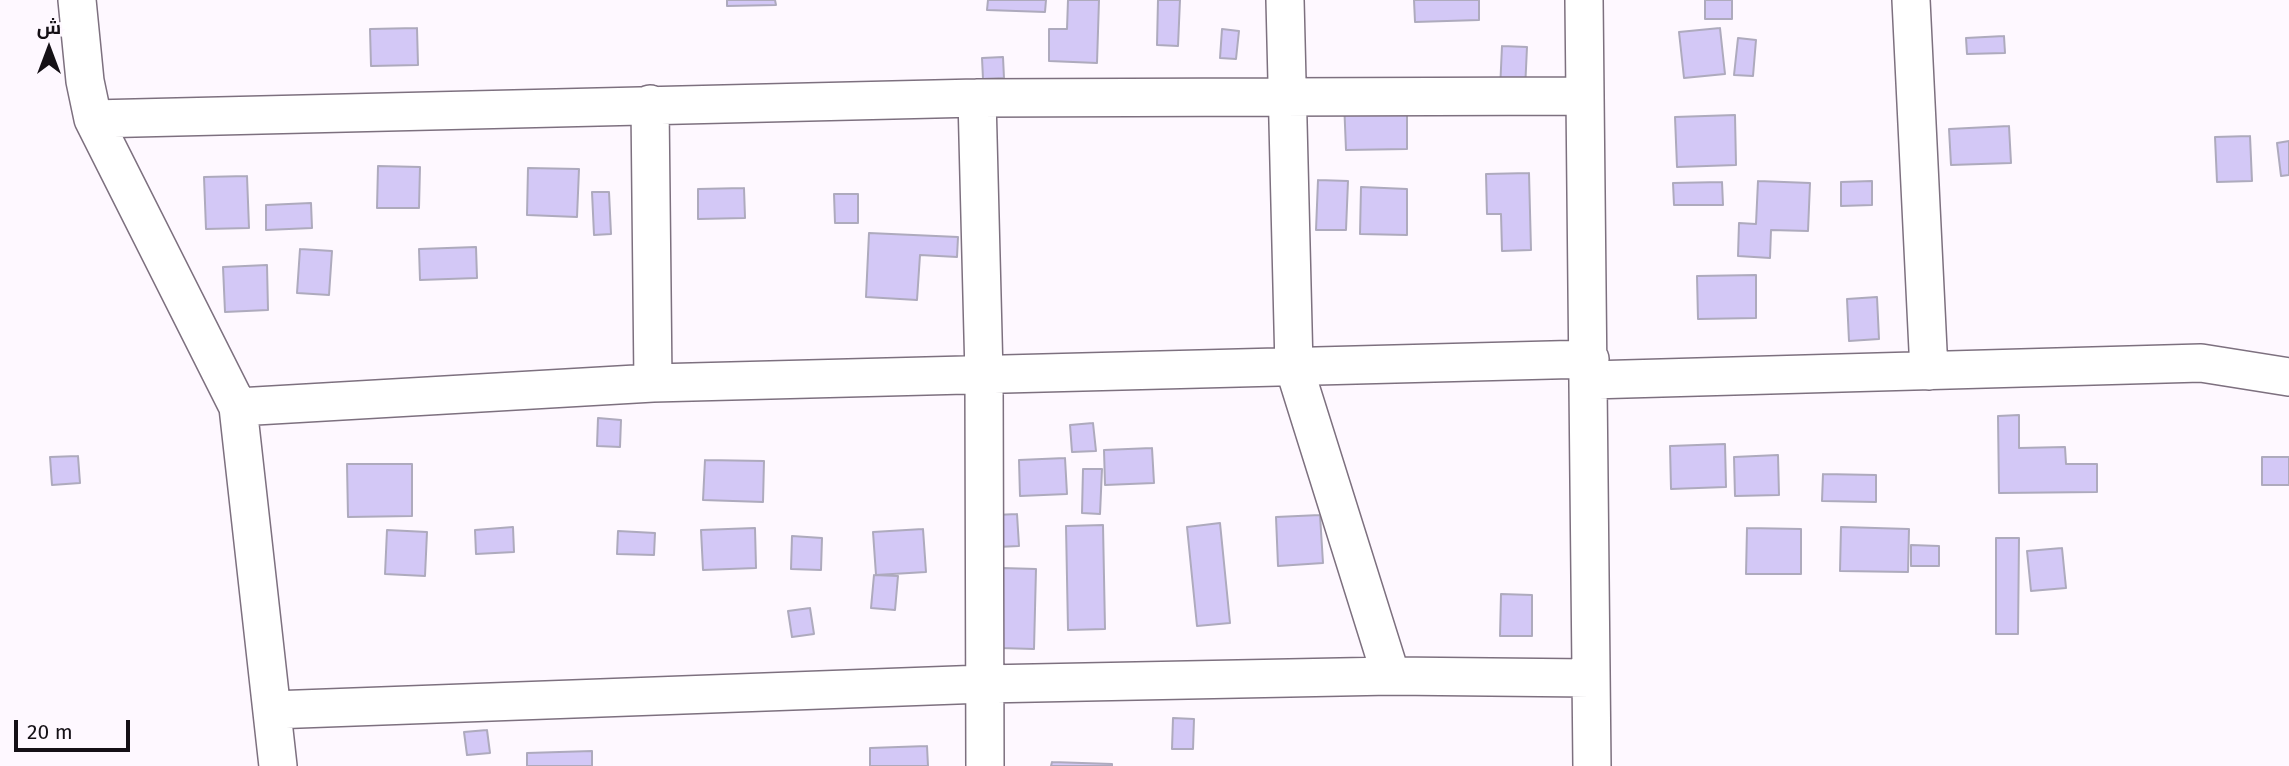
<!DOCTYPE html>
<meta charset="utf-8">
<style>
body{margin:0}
#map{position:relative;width:2289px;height:766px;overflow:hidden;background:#fef8ff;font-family:"Fira Sans",Cairo,sans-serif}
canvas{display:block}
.north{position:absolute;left:14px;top:14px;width:70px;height:70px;-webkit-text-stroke:5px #fef8ff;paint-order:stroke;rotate:0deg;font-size:19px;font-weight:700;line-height:28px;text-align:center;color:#151016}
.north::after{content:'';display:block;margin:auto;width:24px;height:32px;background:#151016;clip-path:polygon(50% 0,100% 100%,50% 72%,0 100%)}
.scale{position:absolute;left:14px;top:720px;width:116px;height:32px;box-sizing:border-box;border:4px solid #151016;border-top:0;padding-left:9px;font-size:21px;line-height:24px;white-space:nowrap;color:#151016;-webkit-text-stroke:5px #fef8ff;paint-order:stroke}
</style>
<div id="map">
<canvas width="2289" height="766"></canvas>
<div class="north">ش</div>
<div class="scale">20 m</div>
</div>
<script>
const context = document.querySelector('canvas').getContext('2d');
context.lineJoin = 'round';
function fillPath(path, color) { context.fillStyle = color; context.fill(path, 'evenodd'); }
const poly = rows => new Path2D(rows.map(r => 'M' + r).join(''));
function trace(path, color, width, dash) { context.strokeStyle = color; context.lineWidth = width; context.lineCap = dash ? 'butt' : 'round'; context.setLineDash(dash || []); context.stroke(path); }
const building = poly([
 [727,0,775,0,776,5,727,6,727,0],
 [988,0,1046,0,1045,12,987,10,988,0],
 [1068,0,1099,0,1097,63,1049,61,1049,29,1067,29,1068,0],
 [1158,0,1180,0,1178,46,1157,45,1158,0],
 [1414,0,1479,0,1479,20,1415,22,1414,0],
 [1705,0,1732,0,1732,19,1705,19,1705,0],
 [417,28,418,65,371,66,370,29,417,28],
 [1720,28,1725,74,1684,78,1679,32,1720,28],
 [1222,29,1239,31,1236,59,1220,58,1222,29],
 [2004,36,2005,53,1967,54,1966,38,2004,36],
 [1738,38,1756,40,1753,76,1734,75,1738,38],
 [1502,46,1527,47,1525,90,1500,90,1502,46],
 [1003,57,1004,78,983,79,982,58,1003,57],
 [1407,100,1407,149,1346,150,1344,101,1407,100],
 [1735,115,1736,165,1677,167,1675,117,1735,115],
 [2009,126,2011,163,1951,165,1949,129,2009,126],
 [2250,136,2252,181,2217,182,2215,137,2250,136],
 [2289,141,2289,175,2281,176,2277,143,2289,141],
 [378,166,420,167,419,208,377,208,378,166],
 [528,168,579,169,577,217,527,215,528,168],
 [1529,173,1531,250,1502,251,1501,214,1487,214,1486,174,1529,173],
 [247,176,249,228,206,229,204,177,247,176],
 [1318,180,1348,181,1346,230,1316,230,1318,180],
 [1758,181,1810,183,1808,231,1771,230,1770,258,1738,256,1739,223,1756,224,1758,181],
 [1872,181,1872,205,1841,206,1841,182,1872,181],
 [1722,182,1723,205,1674,205,1673,183,1722,182],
 [1361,187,1407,189,1407,235,1360,234,1361,187],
 [744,188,745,218,698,219,698,189,744,188],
 [592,192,609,192,611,234,594,235,592,192],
 [834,194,858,194,858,223,835,223,834,194],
 [311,203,312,228,266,230,266,205,311,203],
 [869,233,958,237,957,257,920,255,917,300,866,297,869,233],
 [476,247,477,278,420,280,419,249,476,247],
 [300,249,332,251,329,295,297,293,300,249],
 [267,265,268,310,225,312,223,267,267,265],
 [1756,275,1756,318,1698,319,1697,276,1756,275],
 [1877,297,1879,339,1849,341,1847,299,1877,297],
 [2019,415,2019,448,2065,447,2066,464,2097,464,2097,492,1999,493,1998,416,2019,415],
 [598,418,621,420,620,447,597,446,598,418],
 [1093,423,1096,451,1072,452,1070,425,1093,423],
 [1725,444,1726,487,1671,489,1670,446,1725,444],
 [1152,448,1154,483,1105,485,1104,450,1152,448],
 [1778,455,1779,495,1735,496,1734,457,1778,455],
 [78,456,80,483,52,485,50,457,78,456],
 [2262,457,2289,457,2289,485,2262,485,2262,457],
 [1065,458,1067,494,1020,496,1019,460,1065,458],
 [705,460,764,461,763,502,703,500,705,460],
 [347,464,412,464,412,516,348,517,347,464],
 [1083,469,1102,469,1100,514,1082,513,1083,469],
 [1823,474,1876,475,1876,502,1822,501,1823,474],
 [1017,514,1019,546,997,547,995,515,1017,514],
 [1320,515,1323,563,1278,566,1276,517,1320,515],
 [1220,523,1230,623,1197,626,1187,527,1220,523],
 [1103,525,1105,629,1068,630,1066,526,1103,525],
 [513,527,514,552,476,554,475,530,513,527],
 [1841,527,1909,529,1908,572,1840,571,1841,527],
 [755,528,756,568,703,570,701,530,755,528],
 [1747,528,1801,529,1801,574,1746,574,1747,528],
 [923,529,926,572,876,575,873,532,923,529],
 [387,530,427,532,425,576,385,574,387,530],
 [618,531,655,533,654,555,617,554,618,531],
 [792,536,822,538,821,570,791,569,792,536],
 [1996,538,2019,538,2018,634,1996,634,1996,538],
 [1911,545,1939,546,1939,566,1911,566,1911,545],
 [2062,548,2066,588,2031,591,2027,551,2062,548],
 [1002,568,1036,569,1034,649,1000,648,1002,568],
 [874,575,898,576,895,610,871,608,874,575],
 [1501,594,1532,595,1532,636,1500,636,1501,594],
 [810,608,814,634,792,637,788,611,810,608],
 [1173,718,1194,719,1193,749,1172,749,1173,718],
 [487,730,490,753,467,755,464,732,487,730],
 [927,746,928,766,870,766,870,748,927,746],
 [592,751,592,766,527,766,527,753,592,751],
 [1052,762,1112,764,1112,766,1051,766,1052,762]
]);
fillPath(building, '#d3c8f6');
trace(building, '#aeaabd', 2);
const minor = poly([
 [77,0,85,81,93,119,238,407,278,766],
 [1285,0,1294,367,1391,676],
 [1584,0,1592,766],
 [1911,0,1929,371],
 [977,98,984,375,985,766],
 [650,104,653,383],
 [93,119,977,98,1584,96],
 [1590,380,2201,363,2289,377],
 [238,407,653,383,1590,359],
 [272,710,984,684,1391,676,1590,678]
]);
trace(minor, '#7d707f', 40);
trace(minor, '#fff', 37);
</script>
